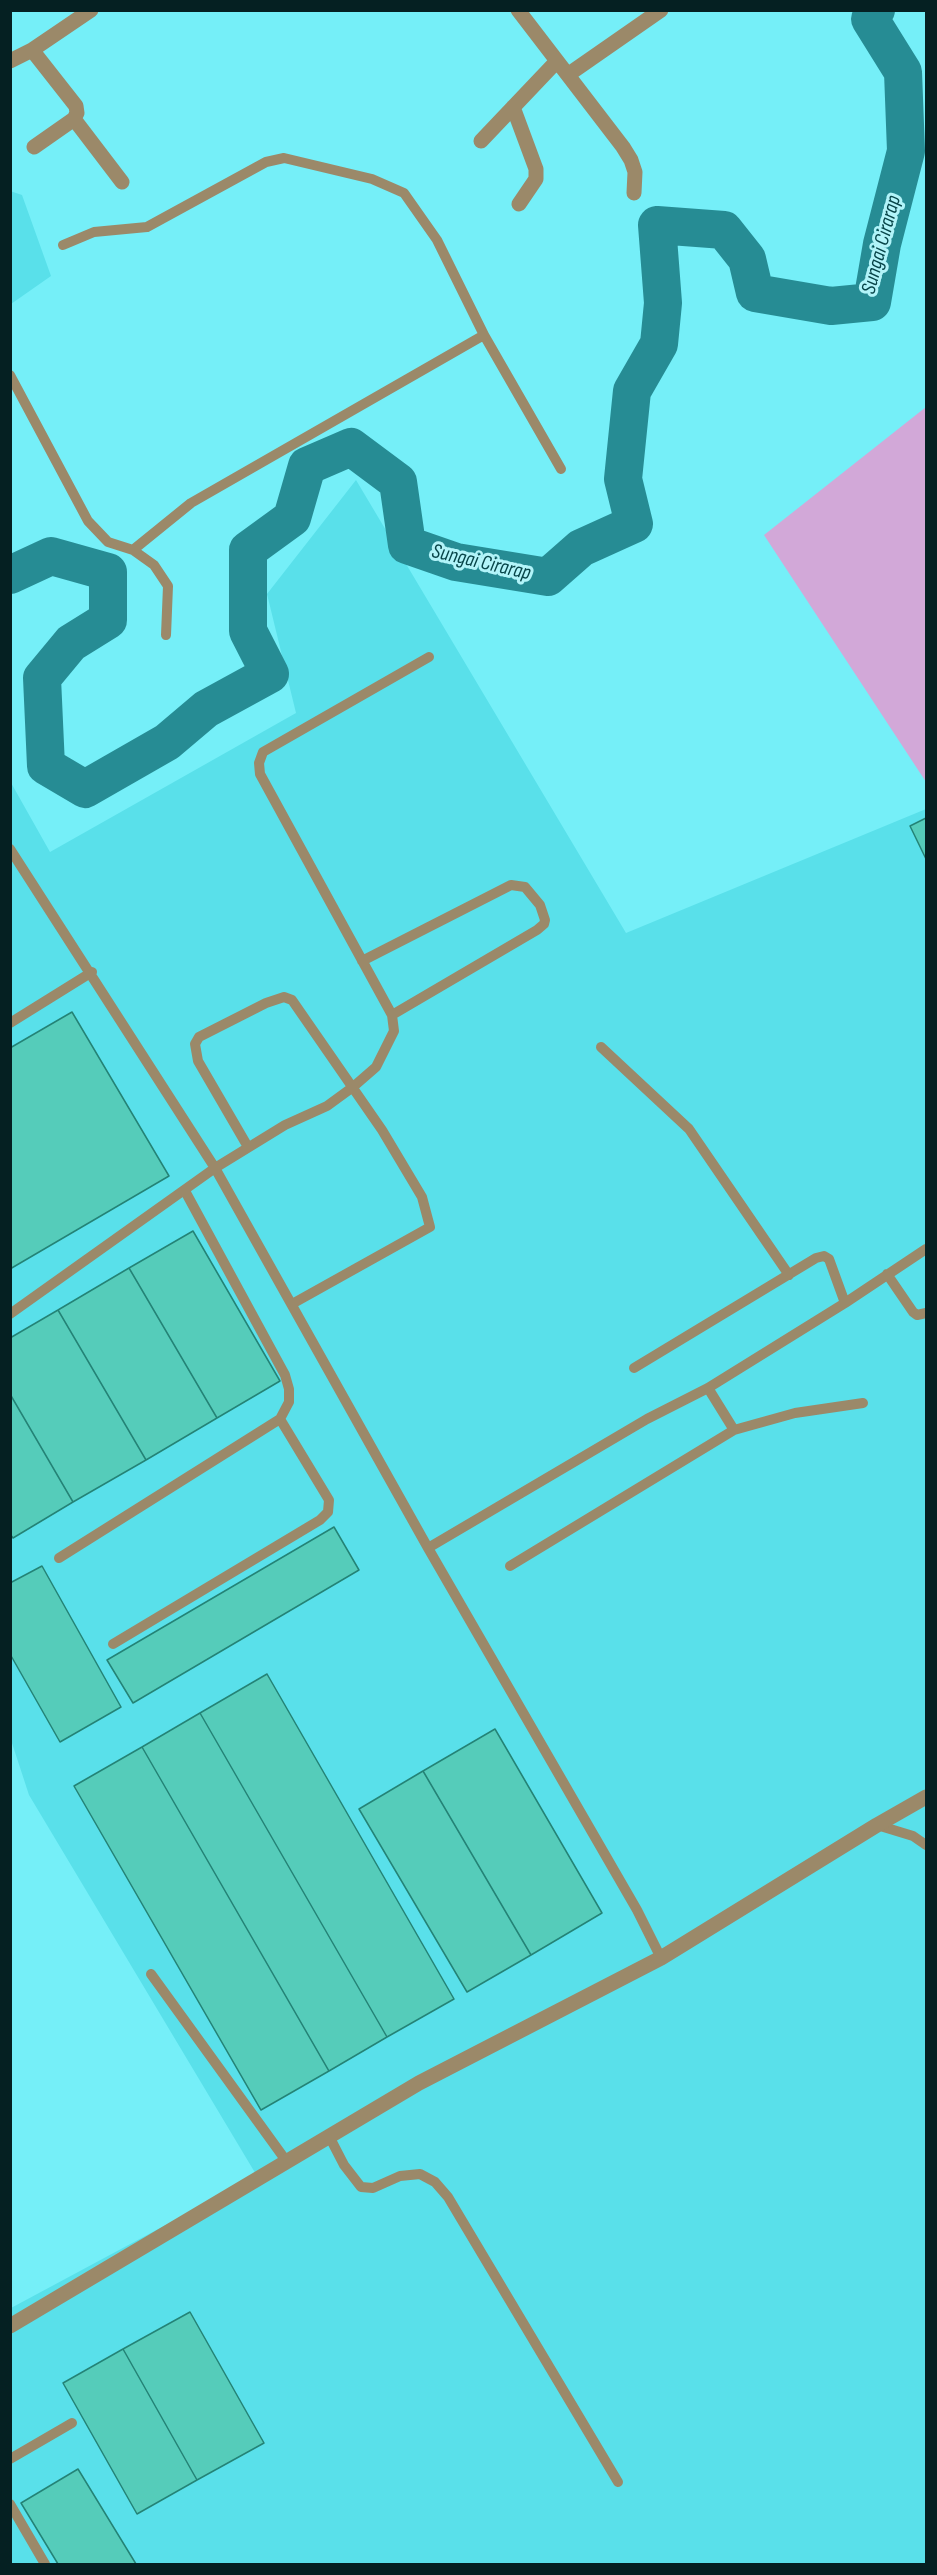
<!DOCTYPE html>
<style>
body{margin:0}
#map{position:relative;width:937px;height:2575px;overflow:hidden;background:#75eff8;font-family:"Sofia Sans Condensed",sans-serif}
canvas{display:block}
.frame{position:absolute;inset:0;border:12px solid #052022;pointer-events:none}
</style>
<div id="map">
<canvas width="937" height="2575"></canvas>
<div class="frame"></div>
</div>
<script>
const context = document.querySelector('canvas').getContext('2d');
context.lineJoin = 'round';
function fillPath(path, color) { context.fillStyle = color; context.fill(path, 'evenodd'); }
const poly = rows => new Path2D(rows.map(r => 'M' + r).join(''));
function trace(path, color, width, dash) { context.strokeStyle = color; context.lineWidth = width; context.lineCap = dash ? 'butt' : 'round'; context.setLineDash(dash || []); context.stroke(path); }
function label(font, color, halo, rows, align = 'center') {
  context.font = font + ' "Sofia Sans Condensed",sans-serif'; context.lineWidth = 6; context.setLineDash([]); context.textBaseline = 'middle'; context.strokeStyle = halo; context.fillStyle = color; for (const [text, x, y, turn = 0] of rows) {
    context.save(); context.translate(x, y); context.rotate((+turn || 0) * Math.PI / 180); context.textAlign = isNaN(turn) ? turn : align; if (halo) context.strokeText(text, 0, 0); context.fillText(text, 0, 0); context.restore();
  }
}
fillPath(poly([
 [10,191,22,195,51,276,11,304],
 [356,480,626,933,926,809,926,2564,11,2564,11,2308,257,2176,29,1795,11,1740,10,781,50,852,296,713,267,594]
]), '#59e0ea');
fillPath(poly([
 [926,407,926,782,764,535]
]), '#d2a8d8');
trace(poly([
 [10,575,51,556,108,572,108,620,71,643,42,678,46,766,85,789,167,742,206,709,270,674,248,631,248,550,292,518,307,466,351,447,398,482,407,545,456,562,548,577,581,548,634,524,623,479,632,391,659,344,663,303,657,225,724,230,747,259,755,293,831,306,872,302,882,244,906,151,903,72,870,19,876,10]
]), '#268c94', 38);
const building = poly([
 [926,818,926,859,910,826,926,818],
 [72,1012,169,1176,10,1269,10,1048,72,1012],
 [193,1231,280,1381,217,1418,129,1268,193,1231],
 [129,1268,217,1418,146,1460,58,1310,129,1268],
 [58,1310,146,1460,73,1502,10,1394,10,1338,58,1310],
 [10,1394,73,1502,13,1538,10,1534,10,1394],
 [334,1527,359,1570,133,1703,107,1660,334,1527],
 [42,1566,121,1707,60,1742,10,1654,10,1583,42,1566],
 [267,1674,454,1999,387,2037,200,1713,267,1674],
 [200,1713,387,2037,329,2071,142,1747,200,1713],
 [495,1729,602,1913,531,1955,423,1771,495,1729],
 [142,1747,329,2071,261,2110,74,1786,142,1747],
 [423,1771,531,1955,467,1992,359,1809,423,1771],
 [190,2312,264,2443,197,2480,123,2349,190,2312],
 [123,2349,197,2480,137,2514,63,2383,123,2349],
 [78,2469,136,2564,58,2564,21,2503,78,2469]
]);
fillPath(building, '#55ccba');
trace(building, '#248376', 1.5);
trace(poly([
 [63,245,94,232,147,227,266,162,284,158,372,179,404,193,437,240,484,335],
 [10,375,88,521,108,542,133,550,154,565,168,586,166,635],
 [133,550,191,503,484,335,561,469],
 [10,849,215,1168,428,1548,637,1910,661,1958],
 [362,961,511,885,525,887,540,905,545,920,544,924,537,930,392,1015],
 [10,1023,92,972],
 [601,1047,689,1129,789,1275],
 [248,1147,198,1061,195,1044,199,1037,266,1003,284,997,292,1000,382,1130,422,1197,430,1227,292,1304],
 [887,1274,913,1312,917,1315,926,1313],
 [10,1314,215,1168,285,1125,327,1106,353,1087,376,1067,394,1031,392,1015,260,774,259,763,263,752,429,657],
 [634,1368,816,1258,824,1256,829,1259,845,1303],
 [708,1388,734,1430],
 [428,1548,647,1419,708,1388,845,1303,926,1249],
 [59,1558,280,1419,289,1402,289,1389,285,1375,185,1191],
 [510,1566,734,1430,795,1413,863,1403],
 [113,1644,320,1520,328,1512,329,1500,280,1419],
 [877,1825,913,1836,926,1845],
 [151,1974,287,2162],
 [329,2136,344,2165,361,2187,373,2188,400,2176,420,2174,435,2182,448,2197,618,2482],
 [10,2459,72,2423],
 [10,2504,45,2564]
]), '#9b8969', 10);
trace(poly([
 [518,10,623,147,631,160,635,172,634,193],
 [32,50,76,106,77,113,74,119,34,147],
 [10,61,32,50,91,10],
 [569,74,661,10],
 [513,107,536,169,536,179,519,204],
 [74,119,122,182],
 [481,141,557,61],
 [10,2326,419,2083,661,1958,877,1825,926,1797]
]), '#9b8969', 15);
label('italic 21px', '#084549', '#b2f4f9', [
 ["Sungai Cirarap",882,245,-75],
 ["Sungai Cirarap",481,563,13]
]);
</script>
